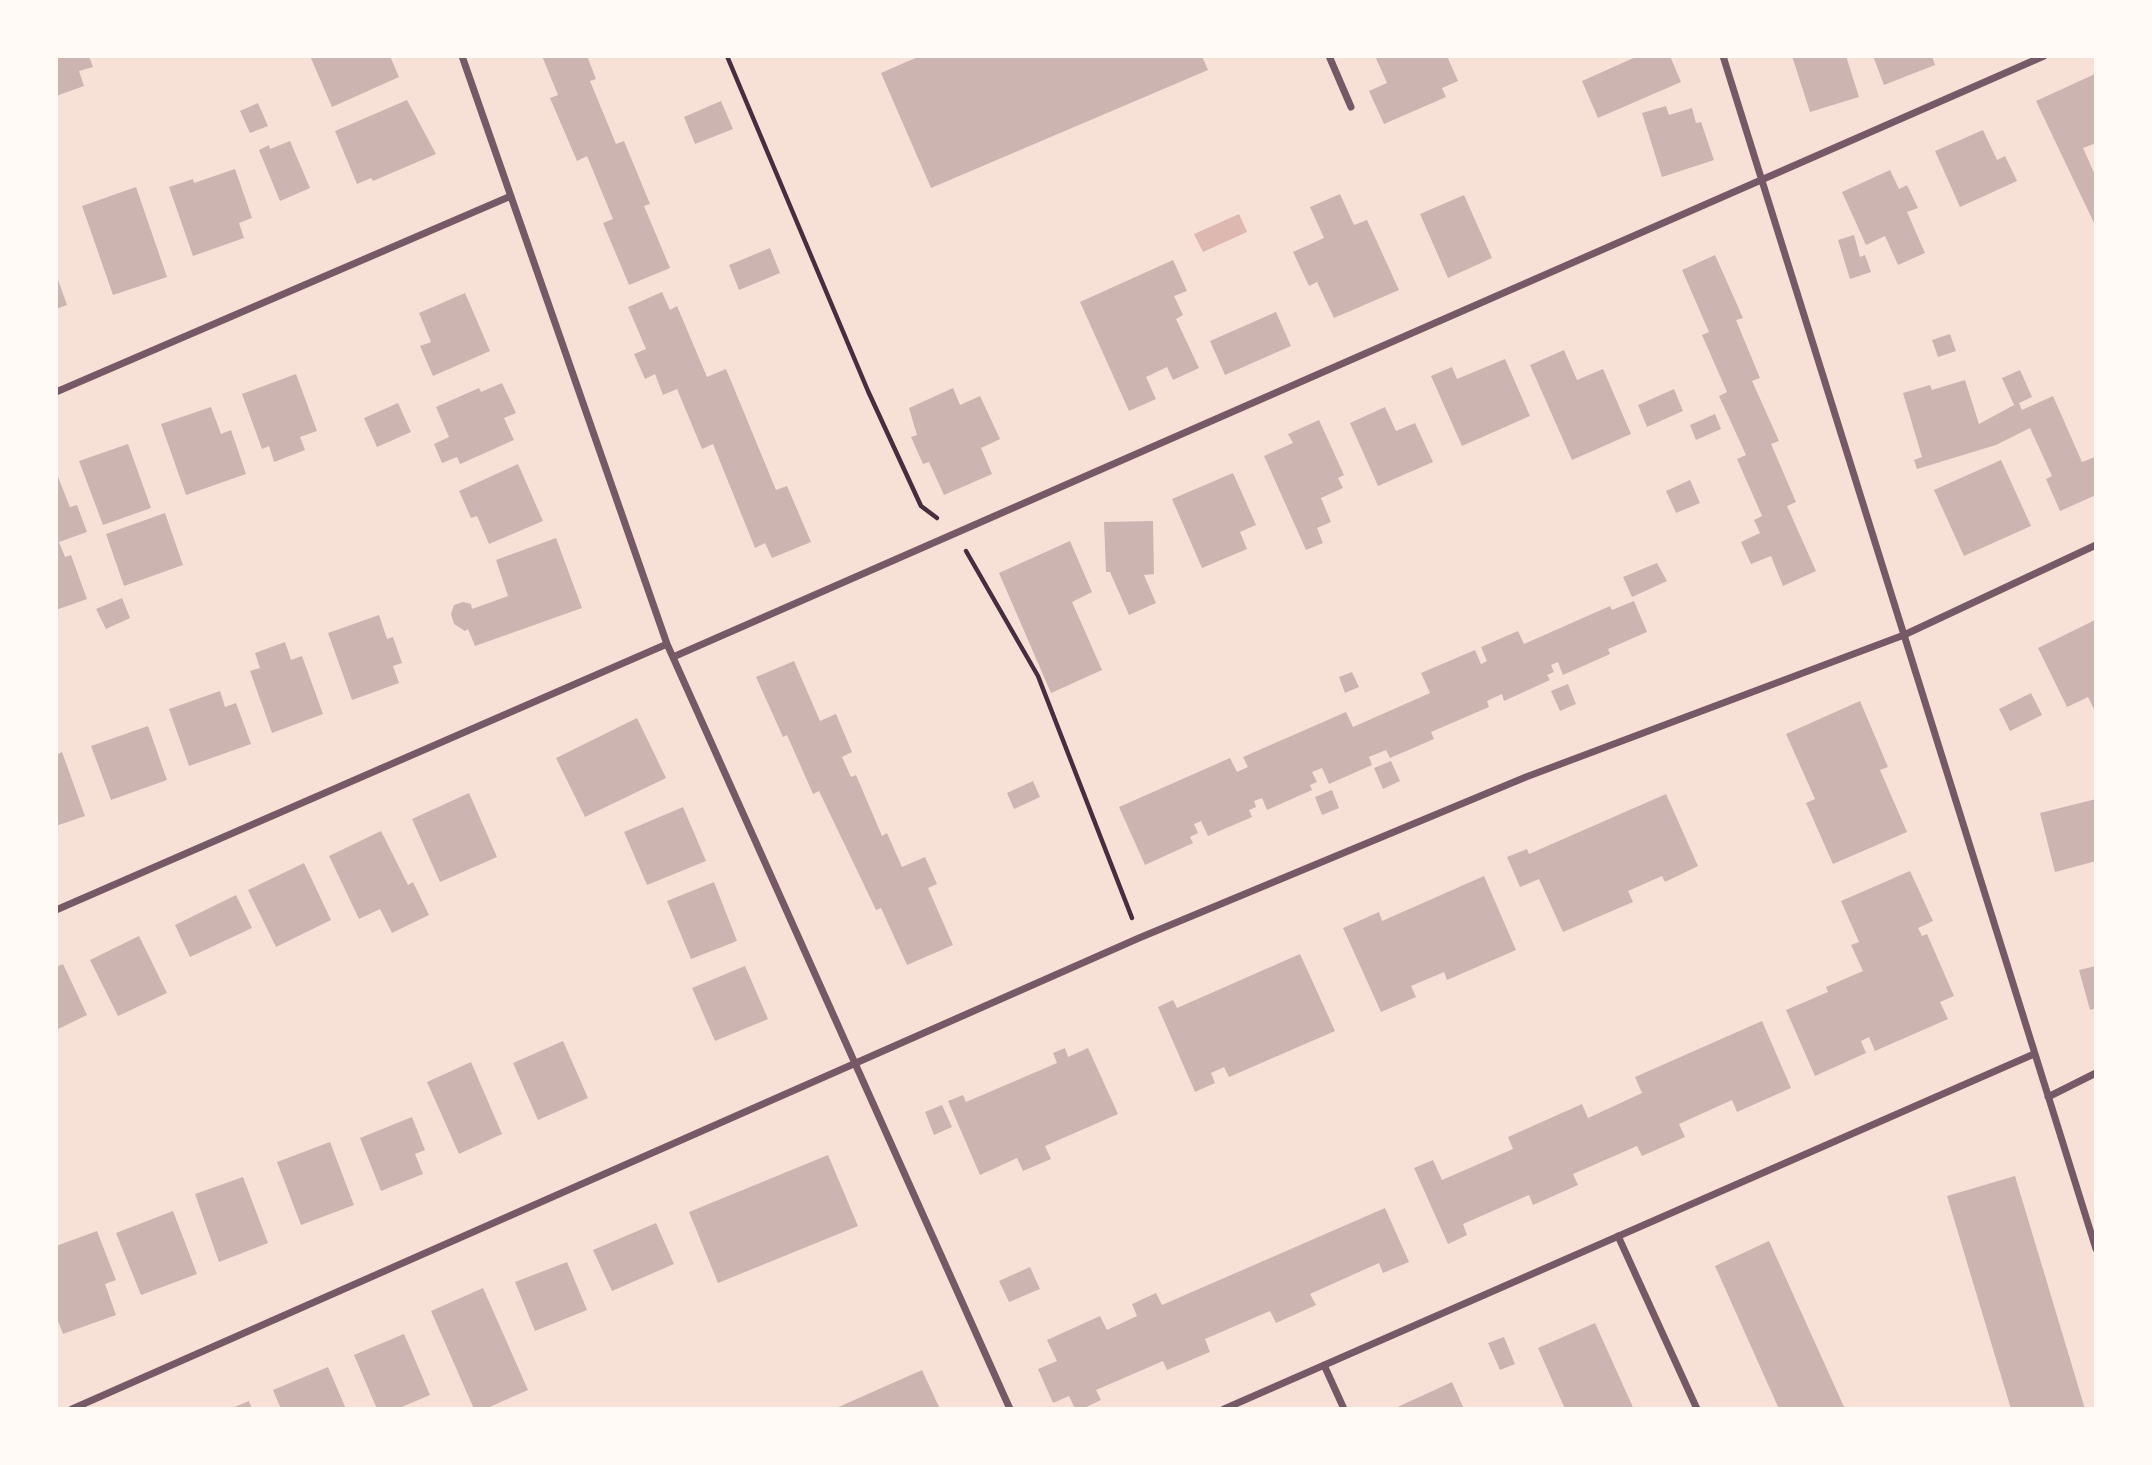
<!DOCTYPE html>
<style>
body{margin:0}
#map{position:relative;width:2152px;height:1465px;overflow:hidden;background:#f7e1d7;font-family:"PT Serif",serif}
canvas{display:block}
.frame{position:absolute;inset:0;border:58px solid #fffaf5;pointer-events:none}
</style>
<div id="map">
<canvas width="2152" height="1465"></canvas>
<div class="frame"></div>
</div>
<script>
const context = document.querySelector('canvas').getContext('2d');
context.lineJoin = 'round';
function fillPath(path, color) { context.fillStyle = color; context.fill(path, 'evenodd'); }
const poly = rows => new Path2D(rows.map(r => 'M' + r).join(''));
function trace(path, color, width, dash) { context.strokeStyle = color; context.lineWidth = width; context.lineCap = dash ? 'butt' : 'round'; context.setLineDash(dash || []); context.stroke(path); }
fillPath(poly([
 [1239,214,1247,232,1203,252,1194,234]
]), '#dcb8b0');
fillPath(poly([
 [56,56,89,56,93,67,79,71,84,86,56,96],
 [310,56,390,56,399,77,332,107],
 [542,56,587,56,596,79,590,81,616,144,624,141,650,204,644,206,670,268,629,285,603,223,613,219,587,156,577,161,550,98,558,95],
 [920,56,1202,56,1208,70,931,188,881,73],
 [1375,56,1447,56,1458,81,1442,88,1446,97,1384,124,1369,91,1387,83],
 [1638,56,1670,56,1681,82,1598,118,1582,81],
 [1792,56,1846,56,1859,97,1810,112],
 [1873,56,1932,56,1935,65,1884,85],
 [2095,74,2096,143,2083,148,2096,177,2094,223,2036,101],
 [407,100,436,154,373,181,371,178,357,184,335,131],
 [721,101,733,129,695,144,684,117],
 [258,103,268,126,250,133,240,111],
 [1666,106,1669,115,1692,108,1696,123,1701,122,1714,160,1662,177,1642,113],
 [1983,130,1997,160,2005,156,2017,181,1960,207,1935,151],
 [290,141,310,188,280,201,259,150,269,145,270,149],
 [235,169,252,218,239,223,244,238,193,256,169,187,193,179,194,183],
 [1890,170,1899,189,1907,185,1918,208,1907,212,1925,253,1898,265,1885,236,1866,245,1842,192],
 [136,187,167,277,113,295,82,206],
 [1340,194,1354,225,1367,220,1399,290,1334,318,1317,282,1309,286,1293,252,1324,238,1310,207],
 [1464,195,1492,258,1448,278,1420,214],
 [1854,235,1860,257,1865,255,1871,272,1850,279,1838,240],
 [770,248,780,273,739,290,729,265],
 [1715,255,1743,318,1736,320,1760,378,1752,381,1779,441,1771,444,1796,502,1787,506,1816,571,1783,586,1771,556,1751,564,1741,542,1760,533,1754,520,1762,516,1737,459,1746,455,1719,396,1727,392,1702,335,1709,332,1682,270],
 [1173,260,1187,291,1174,296,1183,315,1176,319,1199,368,1173,380,1167,367,1146,377,1156,399,1129,411,1080,302],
 [56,274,67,305,56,309],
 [662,292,670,310,677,306,707,377,726,369,776,490,787,486,811,542,772,558,765,543,755,548,713,444,702,449,677,389,663,395,655,374,645,379,634,354,646,349,628,307],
 [465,293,490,351,433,376,420,346,431,342,419,313],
 [1276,312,1291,346,1225,375,1210,341],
 [1950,334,1956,351,1938,357,1932,340],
 [1564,350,1577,380,1603,369,1631,434,1572,460,1530,365],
 [1505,359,1530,416,1462,446,1431,376,1452,367,1457,379],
 [2020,370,2032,397,2019,403,2022,410,2053,396,2082,462,2095,457,2096,460,2096,495,2060,511,2046,479,2052,476,2030,428,1996,445,1917,469,1914,460,1922,457,1903,393,1930,385,1932,390,1965,380,1979,424,2014,405,2002,378],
 [296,374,317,431,300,437,305,450,274,462,269,446,262,449,242,394],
 [502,383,516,413,504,418,514,440,460,464,457,457,442,463,434,444,449,437,436,407,479,388,481,392],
 [953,388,960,405,980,396,1000,439,981,448,992,474,944,495,929,462,923,464,911,437,917,435,909,408],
 [1674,389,1683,411,1647,427,1638,405],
 [398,403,411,432,377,447,364,418],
 [211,407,221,434,231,430,246,474,186,495,161,424],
 [1385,407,1396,431,1415,423,1433,462,1378,486,1350,423],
 [1715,414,1721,429,1696,440,1690,425],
 [1319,420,1344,475,1338,478,1343,488,1321,498,1331,522,1317,528,1323,543,1306,550,1264,456,1293,443,1288,434],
 [128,444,151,508,103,525,79,461],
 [2001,460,2031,526,1964,556,1934,490],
 [518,464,543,521,489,544,477,516,471,518,459,491],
 [56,472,70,507,77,505,87,532,59,542,65,557,71,555,87,599,56,610],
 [1233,473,1256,525,1240,532,1247,549,1202,568,1172,499],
 [1690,480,1700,503,1676,513,1666,491],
 [165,513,183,565,124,586,106,534],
 [1153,521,1154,574,1144,575,1156,603,1129,615,1110,572,1106,572,1104,522],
 [556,538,582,608,475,646,468,629,465,631,454,624,451,614,454,605,463,602,471,604,472,609,508,596,496,560],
 [1070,541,1092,592,1072,602,1102,670,1051,693,999,573],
 [1657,563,1667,581,1632,597,1623,577],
 [122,598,130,618,106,629,96,609],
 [1634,601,1647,632,1608,649,1610,654,1563,675,1558,662,1551,665,1554,672,1547,675,1550,680,1504,701,1502,694,1487,701,1489,707,1431,732,1434,739,1390,758,1386,750,1369,757,1372,765,1329,784,1322,768,1312,772,1317,782,1310,785,1312,790,1267,810,1262,798,1254,801,1256,807,1249,810,1252,817,1208,836,1201,821,1194,824,1198,833,1190,837,1193,843,1145,865,1119,807,1230,758,1237,772,1248,767,1243,757,1346,712,1353,727,1430,693,1421,673,1475,650,1481,664,1487,661,1481,647,1518,631,1524,644,1610,606,1612,610],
 [379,615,387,639,393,637,402,663,393,666,399,683,352,700,328,633],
 [2095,620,2096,622,2096,713,2088,697,2067,707,2038,648],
 [285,642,291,660,302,656,323,714,272,733,250,671,260,668,255,653],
 [794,661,820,721,836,714,852,752,842,757,851,777,856,775,882,836,887,833,902,867,925,857,937,884,928,888,953,945,907,965,881,908,876,910,819,791,813,794,787,735,783,737,756,677],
 [1352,672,1359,687,1345,693,1339,677],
 [1568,684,1576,704,1560,711,1551,691],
 [220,691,225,707,236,703,251,744,189,766,169,709],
 [2031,693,2042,715,2010,731,1999,709],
 [1860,701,1888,767,1880,770,1907,832,1833,864,1806,803,1815,799,1786,734],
 [637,718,666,778,585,817,556,758],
 [148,726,167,780,111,800,91,746],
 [62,752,85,816,56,826,56,755],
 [1391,761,1400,781,1383,789,1374,768],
 [1033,781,1040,797,1014,809,1007,793],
 [1332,790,1339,808,1322,815,1315,797],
 [469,793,497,857,440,882,412,819],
 [1666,794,1698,866,1665,882,1662,876,1628,891,1633,902,1563,932,1539,879,1520,887,1507,857,1527,849,1529,854],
 [2096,799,2096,861,2055,872,2040,813],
 [683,807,706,861,647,885,624,832],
 [381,831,408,885,413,882,429,915,392,933,380,909,359,919,329,856],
 [304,863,331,920,276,947,248,890],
 [1910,871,1933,921,1918,928,1922,936,1927,934,1954,996,1940,1002,1948,1019,1875,1051,1869,1037,1861,1041,1866,1053,1815,1076,1786,1010,1828,992,1826,987,1863,971,1851,945,1859,942,1841,901],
 [1484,876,1516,950,1447,980,1444,972,1411,986,1416,997,1381,1012,1343,928,1379,912,1382,921],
 [714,882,737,941,691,959,667,901],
 [236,895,252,928,190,957,175,925],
 [139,936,167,993,118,1016,90,960],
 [1300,954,1335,1031,1229,1077,1224,1067,1211,1073,1215,1083,1195,1092,1158,1007,1173,1000,1177,1008],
 [63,964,87,1015,56,1030,56,967],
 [745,966,768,1019,715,1041,692,988],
 [2096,966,2096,1008,2090,1010,2079,970],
 [1762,1021,1791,1088,1737,1112,1732,1100,1679,1124,1685,1137,1642,1156,1637,1146,1573,1174,1578,1185,1533,1205,1529,1195,1463,1224,1467,1235,1448,1244,1414,1168,1433,1160,1442,1180,1513,1149,1508,1137,1582,1104,1588,1118,1642,1093,1635,1077],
 [563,1041,588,1098,538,1120,513,1063],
 [1065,1048,1068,1057,1088,1048,1118,1114,1045,1146,1051,1159,1023,1171,1017,1158,980,1175,948,1101,963,1095,966,1102,1057,1063,1053,1053],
 [471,1062,502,1134,459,1154,427,1082],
 [942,1105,952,1127,934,1135,925,1112],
 [412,1117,425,1150,415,1154,423,1174,381,1191,360,1138],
 [330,1142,354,1205,301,1225,277,1162],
 [828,1155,858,1226,718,1283,689,1212],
 [2015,1176,2085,1409,2011,1409,1947,1196],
 [243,1177,268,1243,219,1262,195,1194],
 [1385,1208,1409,1262,1383,1273,1379,1263,1310,1294,1316,1305,1276,1323,1270,1311,1205,1339,1210,1352,1167,1370,1163,1361,1096,1390,1101,1400,1082,1409,1075,1409,1069,1396,1053,1403,1038,1369,1057,1361,1047,1340,1100,1316,1107,1330,1137,1316,1132,1304,1156,1293,1162,1305],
 [173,1211,197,1274,141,1295,116,1233],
 [656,1223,674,1264,612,1291,593,1250],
 [97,1231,116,1280,105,1284,116,1315,63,1334,56,1316,56,1246],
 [1769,1241,1845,1409,1779,1409,1715,1266],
 [567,1262,587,1310,535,1331,515,1282],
 [1030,1267,1040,1289,1009,1302,999,1281],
 [483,1288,528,1390,485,1409,474,1409,431,1311],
 [1595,1323,1632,1405,1633,1409,1565,1409,1538,1348],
 [404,1334,430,1395,397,1409,377,1409,354,1355],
 [1504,1337,1515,1364,1500,1370,1488,1343],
 [328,1367,346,1409,281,1409,273,1390],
 [922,1370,940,1409,834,1409],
 [1452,1382,1464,1409,1393,1409],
 [249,1401,252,1409,230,1409]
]), '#ccb4b1');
trace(poly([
 [727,56,868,391,921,506,937,518],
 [966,551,1038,676,1132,918]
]), '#4a2c40', 4.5);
trace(poly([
 [462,56,667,644,1010,1409],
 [1329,56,1351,107],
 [1723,56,2096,1249],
 [56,392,511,196],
 [673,657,2044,56],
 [56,910,667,644],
 [2048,1097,2096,1073],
 [1618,1236,1697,1409],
 [1324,1365,1344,1409],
 [72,1409,1139,938,1526,777,1904,635,2096,545],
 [1224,1409,2034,1054]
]), '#755966', 7);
</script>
